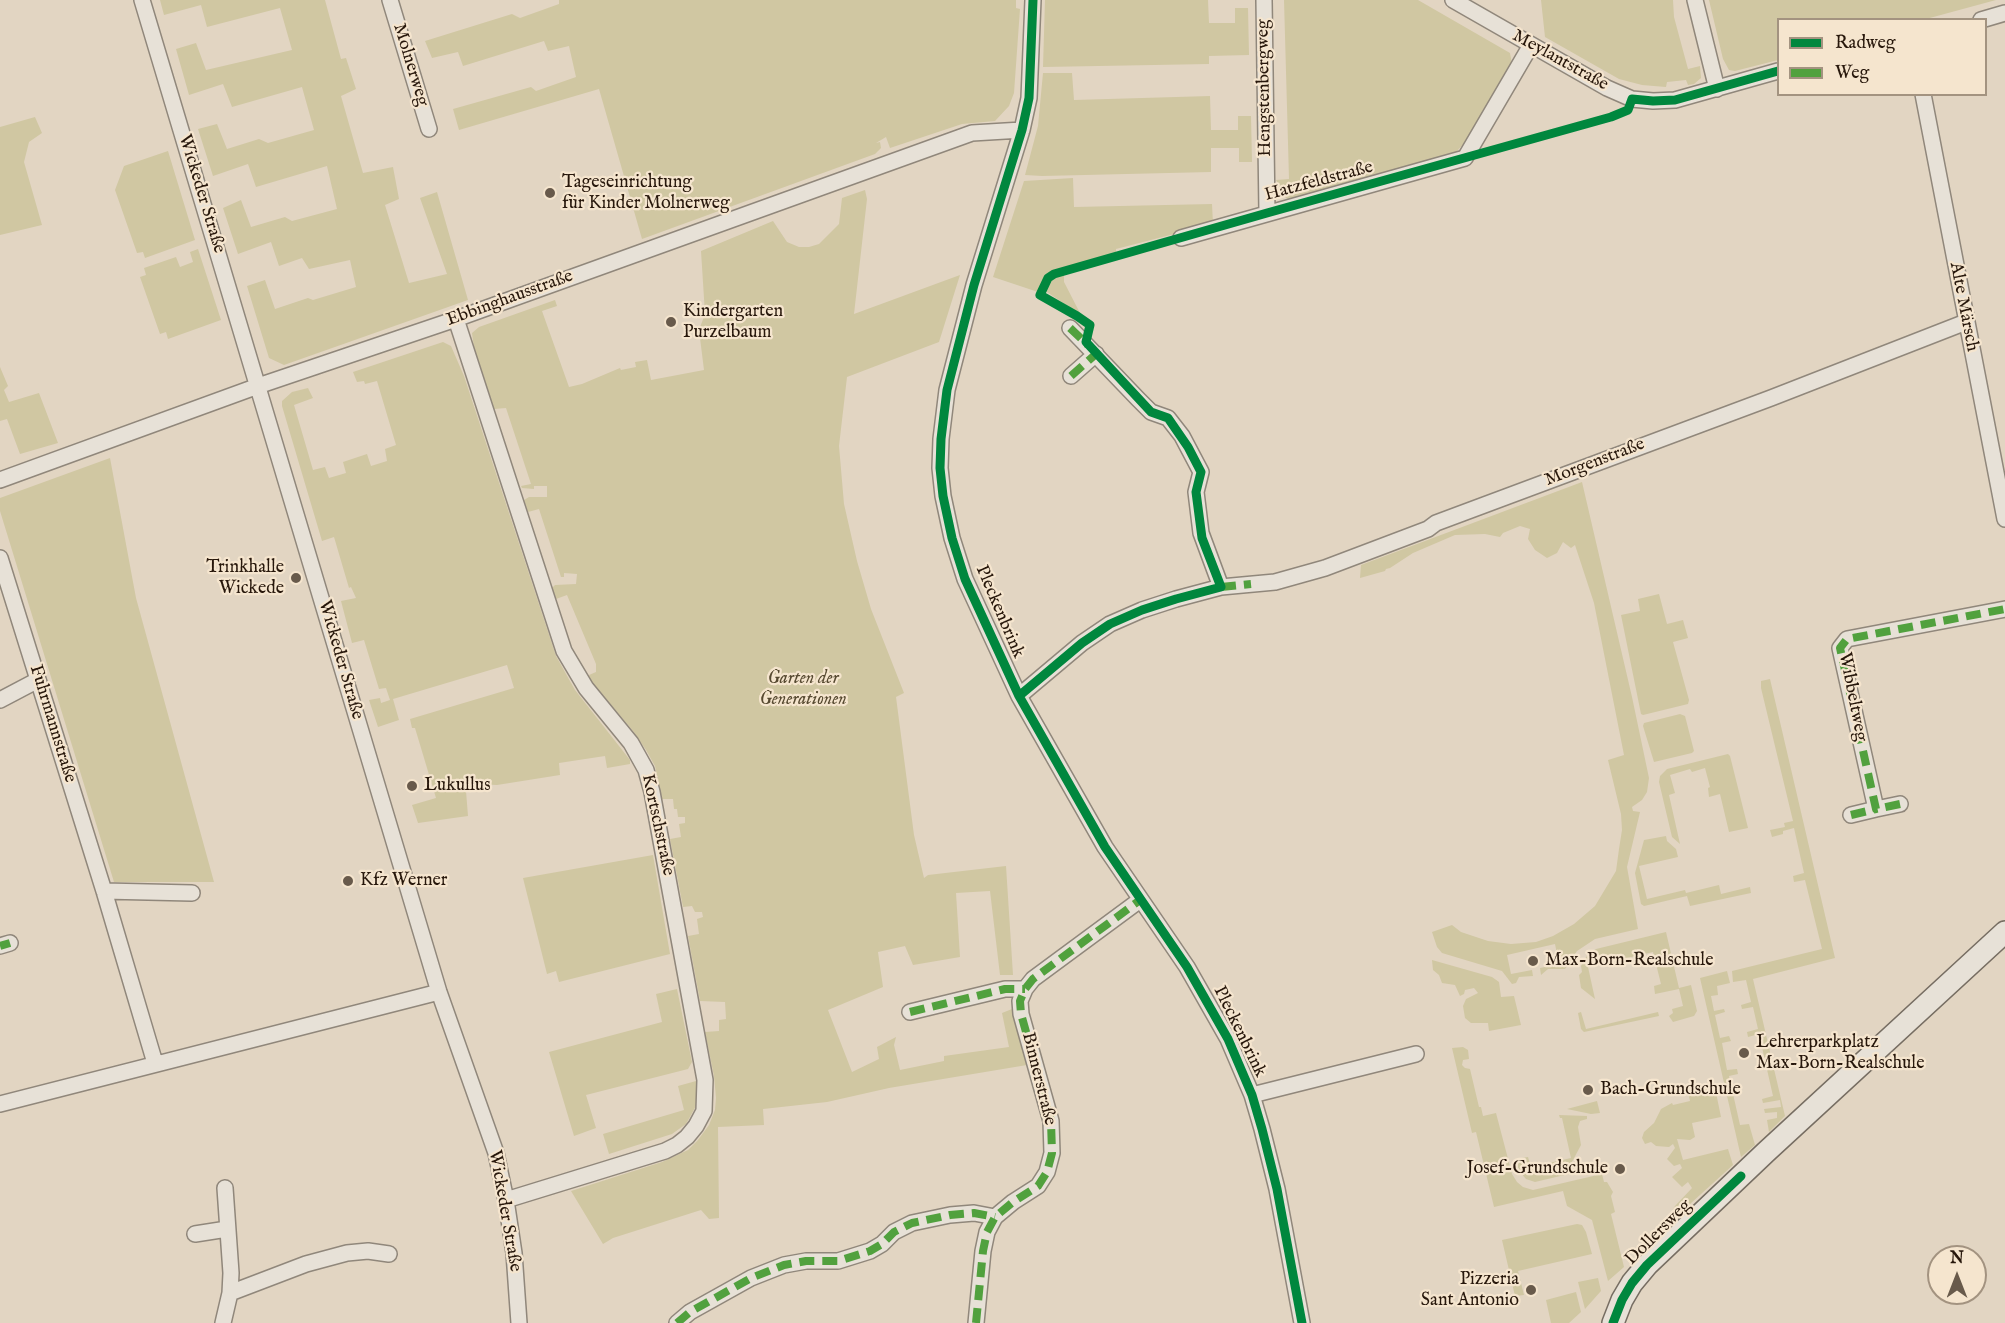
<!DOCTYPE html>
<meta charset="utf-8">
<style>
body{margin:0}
#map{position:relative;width:2005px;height:1323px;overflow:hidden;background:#e2d5c2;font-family:"IM FELL English",serif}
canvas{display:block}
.legend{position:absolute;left:1777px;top:18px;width:210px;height:78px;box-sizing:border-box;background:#f5e5ce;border:2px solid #a39380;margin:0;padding:8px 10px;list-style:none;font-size:18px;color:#27170b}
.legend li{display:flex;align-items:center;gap:12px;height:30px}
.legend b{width:30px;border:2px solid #a39380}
.north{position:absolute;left:1927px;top:1245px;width:60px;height:60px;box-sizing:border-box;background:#f5e5ce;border:2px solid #a39380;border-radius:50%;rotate:0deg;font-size:16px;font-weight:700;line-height:24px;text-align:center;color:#27170b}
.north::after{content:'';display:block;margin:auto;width:21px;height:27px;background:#685a4b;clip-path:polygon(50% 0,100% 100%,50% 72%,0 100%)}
</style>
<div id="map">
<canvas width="2005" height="1323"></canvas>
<ul class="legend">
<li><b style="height:8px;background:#00873e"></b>Radweg</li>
<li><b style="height:8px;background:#51a13e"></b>Weg</li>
</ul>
<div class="north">N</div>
</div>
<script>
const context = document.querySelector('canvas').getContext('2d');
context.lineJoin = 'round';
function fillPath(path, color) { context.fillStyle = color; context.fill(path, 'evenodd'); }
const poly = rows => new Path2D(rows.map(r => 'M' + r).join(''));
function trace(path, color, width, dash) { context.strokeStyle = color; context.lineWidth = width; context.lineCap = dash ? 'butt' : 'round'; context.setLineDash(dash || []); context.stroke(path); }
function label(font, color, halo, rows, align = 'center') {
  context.font = font + ' "IM FELL English",serif'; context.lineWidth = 4.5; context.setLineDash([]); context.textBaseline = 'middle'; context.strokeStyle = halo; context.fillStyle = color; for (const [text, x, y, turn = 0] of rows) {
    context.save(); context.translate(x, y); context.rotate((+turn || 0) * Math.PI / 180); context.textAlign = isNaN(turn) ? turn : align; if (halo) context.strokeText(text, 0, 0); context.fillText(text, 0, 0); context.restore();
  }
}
fillPath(poly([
 [160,0,325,0,341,59,346,58,356,89,341,96,363,173,393,167,399,199,385,205,409,283,447,274,420,198,437,192,468,300,284,365,269,358,247,286,265,280,275,309,308,298,313,300,356,287,350,260,309,269,302,258,279,266,271,242,238,254,223,208,241,200,251,227,285,217,292,221,337,209,327,166,256,187,248,164,213,176,198,129,217,124,227,149,259,139,268,143,314,130,302,87,232,107,223,84,189,95,176,49,196,43,206,70,292,50,280,8,207,27,201,5,164,15],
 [559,0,1016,0,1016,8,1020,9,1014,93,1009,106,995,121,962,124,890,148,886,137,876,143,880,142,881,148,875,154,642,239,599,89,459,130,453,109,531,87,536,91,576,77,569,46,548,51,544,41,463,66,458,52,432,58,425,41,512,14,520,18,559,4],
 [1045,0,1208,0,1209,23,1235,23,1235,8,1248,8,1249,55,1209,56,1209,64,1043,67],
 [1284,0,1418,0,1510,53,1512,64,1468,139,1457,151,1446,158,1292,201,1286,198,1276,180,1289,179],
 [1541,0,1673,0,1674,17,1688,69,1700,66,1701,78,1694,84,1688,85,1686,80,1667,82,1666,87,1642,85,1619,79,1545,37],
 [1709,0,1996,0,1926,19,1778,20,1778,60,1735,71,1729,70,1723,59],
 [1043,73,1072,73,1074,100,1210,96,1211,130,1238,130,1238,116,1251,116,1252,162,1239,162,1239,148,1211,148,1211,172,1042,176,1025,175,1038,126],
 [35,117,42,133,29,142,24,162,42,225,0,235,0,127],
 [168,151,195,240,145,258,143,252,137,253,115,190,124,166],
 [1073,178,1074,207,1212,204,1213,224,1116,249,1116,253,1053,271,1064,274,1064,282,1081,315,1041,288,1038,292,993,277,1024,181],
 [865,190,867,199,854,314,960,275,939,342,847,377,839,446,844,504,857,561,871,609,904,693,896,697,914,835,924,878,928,875,1006,866,1013,975,1000,975,990,891,956,893,960,957,913,965,905,946,878,952,883,987,828,1010,852,1072,879,1059,877,1047,896,1037,894,1045,900,1070,944,1061,944,1056,1009,1047,1002,1013,1012,1009,1027,1065,889,1088,827,1102,763,1109,764,1125,718,1127,719,1218,709,1219,701,1210,613,1238,603,1244,571,1191,662,1162,688,1150,698,1140,709,1125,715,1110,716,1098,714,1076,705,1032,719,1031,719,1020,726,1019,725,1002,700,1001,688,936,699,934,697,919,703,917,702,912,695,912,692,906,683,907,670,839,681,837,679,824,685,823,685,817,678,817,677,809,674,809,673,799,662,799,655,766,646,750,633,731,590,680,589,675,596,672,596,664,567,595,556,599,552,588,555,585,576,584,577,574,564,573,564,577,561,577,539,509,528,512,524,500,529,497,547,497,547,486,534,486,534,489,522,488,521,486,531,484,506,408,494,409,474,348,472,333,479,327,555,300,557,306,542,311,569,387,582,384,620,368,621,370,636,367,635,362,647,360,651,380,704,370,699,330,705,314,701,251,773,221,787,242,799,247,809,247,819,244,839,224,842,198],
 [198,249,221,320,168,339,166,332,160,334,140,277,146,275,144,268,176,257,180,267,193,262,190,252],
 [443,342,451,346,464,376,556,656,575,690,630,760,630,764,607,768,605,756,559,763,560,775,497,785,475,784,466,791,468,816,418,823,412,805,436,798,415,728,412,728,410,719,514,688,507,665,393,699,399,720,378,727,369,700,380,698,381,703,390,700,386,688,379,689,364,640,352,643,341,601,356,598,351,587,349,588,334,537,322,541,282,406,282,401,292,392,308,388,313,398,294,405,313,470,325,467,329,478,346,473,343,462,367,454,371,466,387,461,385,449,396,445,377,381,365,384,364,381,357,382,353,372],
 [0,367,8,386,4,390,9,402,39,393,58,443,20,454,7,419,0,421],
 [110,458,136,598,214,882,114,882,0,511,0,498],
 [1582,482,1632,697,1649,778,1647,792,1642,800,1632,807,1633,811,1640,812,1627,867,1638,929,1595,939,1577,951,1565,969,1548,969,1541,975,1540,968,1559,964,1555,944,1507,955,1511,974,1532,970,1533,976,1519,977,1516,983,1512,984,1502,971,1442,953,1437,947,1432,932,1452,925,1461,932,1488,941,1511,944,1536,942,1553,936,1574,924,1595,906,1616,871,1619,849,1622,830,1621,814,1608,760,1624,755,1594,603,1575,545,1571,548,1563,542,1557,553,1547,558,1535,550,1528,539,1530,529,1520,526,1503,533,1500,537,1485,534,1455,535,1413,553,1390,568,1386,569,1385,571,1360,578,1361,565],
 [1659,594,1667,624,1683,620,1688,638,1673,642,1689,700,1688,704,1643,715,1641,714,1621,615,1640,611,1638,599],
 [1770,679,1835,958,1753,979,1785,1116,1769,1132,1767,1120,1777,1118,1777,1112,1765,1113,1764,1109,1781,1107,1780,1100,1763,1103,1762,1099,1773,1096,1759,1034,1748,1037,1747,1032,1758,1029,1753,1007,1742,1009,1741,1005,1751,1002,1746,980,1733,982,1732,971,1822,949,1805,880,1794,882,1793,876,1804,873,1794,828,1783,831,1783,834,1772,837,1770,830,1785,827,1784,823,1793,821,1761,688,1761,681],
 [1680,714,1685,716,1694,751,1692,753,1654,762,1643,726,1644,723],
 [1728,754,1730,756,1748,828,1729,832,1720,794,1709,797,1708,788,1710,787,1705,768,1692,772,1690,769,1670,775,1675,793,1669,795,1680,844,1672,837,1659,782,1660,776,1667,769],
 [1666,836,1667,841,1676,849,1678,857,1639,866,1647,899,1685,890,1686,893,1719,885,1721,894,1750,887,1751,893,1690,906,1687,896,1644,906,1641,904,1635,873,1644,840],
 [653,855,670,954,559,982,556,971,547,974,523,878],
 [1666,932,1679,988,1691,985,1697,1011,1694,1016,1673,1022,1669,1016,1673,1013,1672,1009,1683,1006,1679,989,1655,994,1654,986,1661,984,1653,952,1588,967,1595,999,1581,988,1579,975,1582,972,1581,966,1587,956,1596,949],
 [1432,960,1492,977,1499,982,1501,997,1514,996,1521,1025,1489,1031,1488,1023,1471,1023,1465,1018,1463,1006,1466,999,1478,993,1474,988,1465,990,1464,994,1460,996,1455,985,1442,983,1439,975,1433,970],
 [1727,971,1730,983,1717,986,1718,995,1711,996,1714,1011,1724,1009,1725,1012,1715,1015,1720,1038,1729,1036,1731,1041,1722,1043,1727,1070,1737,1069,1738,1074,1729,1076,1740,1125,1749,1124,1755,1145,1741,1157,1700,978],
 [677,989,692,1062,688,1069,586,1095,596,1128,574,1136,549,1052,662,1022,656,994],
 [1581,1012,1586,1029,1658,1012,1659,1016,1584,1032,1581,1029,1578,1013],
 [1463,1047,1468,1050,1469,1059,1463,1060,1462,1065,1465,1068,1470,1069,1479,1107,1481,1107,1483,1116,1496,1113,1512,1174,1517,1182,1523,1187,1533,1190,1602,1174,1604,1182,1607,1182,1613,1192,1611,1196,1615,1212,1611,1214,1624,1267,1608,1281,1592,1220,1567,1206,1563,1191,1494,1207,1476,1132,1472,1133,1452,1048],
 [696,1081,696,1106,686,1124,672,1134,609,1154,603,1134,684,1110,678,1086],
 [1714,1083,1721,1117,1692,1123,1695,1137,1690,1140,1677,1139,1683,1160,1728,1149,1733,1165,1679,1214,1673,1209,1675,1206,1692,1188,1688,1182,1682,1187,1672,1177,1682,1168,1680,1164,1674,1166,1667,1159,1675,1148,1673,1144,1669,1147,1656,1146,1651,1142,1645,1144,1642,1138,1644,1132,1654,1123,1661,1109,1672,1103,1673,1105,1690,1101,1687,1088],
 [1597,1101,1600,1113,1591,1114,1567,1109],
 [1559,1115,1587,1116,1587,1119,1580,1121,1578,1127,1581,1145,1572,1162,1573,1173,1535,1182,1526,1179,1519,1171,1516,1159,1528,1157,1531,1167,1571,1158,1562,1118,1560,1118],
 [1577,1224,1582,1225,1586,1232,1592,1254,1518,1271,1524,1295,1515,1296,1502,1240],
 [1598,1278,1601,1291,1585,1309,1578,1282],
 [1576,1292,1581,1312,1569,1323,1551,1323,1546,1300]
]), '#d0c7a2');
const street = poly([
 [142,0,439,992,496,1153,506,1200,514,1253,519,1323],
 [390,0,429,129],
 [1033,0,1029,98,1022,130,974,285,947,390,941,439,940,468,943,496,952,538,965,579,1019,696,1105,847,1187,967,1228,1039,1252,1095,1262,1129,1277,1189,1302,1323],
 [1264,0,1267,213],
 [1453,0,1607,88,1632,99,1653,101,1675,100,1778,71],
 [1695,0,1717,89],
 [1981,20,2005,13],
 [1923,94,2005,519],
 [1181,238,1465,158,1531,45],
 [456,319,564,651,586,688,631,743,646,770,652,792,705,1080,704,1111,696,1126,687,1137,677,1145,665,1151,506,1200],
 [1071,376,1096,354],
 [0,480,258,386,456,319,972,133,1022,130],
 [0,558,104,891,155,1063],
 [1221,587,1275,582,1325,568,1428,529,1436,523,1771,398,1966,322],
 [1019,696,1082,643,1110,624,1142,610,1176,599,1221,587,1201,533,1196,492,1201,472,1182,436,1168,418,1151,412,1138,399,1070,328],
 [0,700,38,680],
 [1900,804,1876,809,1840,648,1847,639,2005,609],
 [1851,815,1876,809],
 [104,891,192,893],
 [0,946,10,943],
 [910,1012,1005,989,1025,989],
 [1252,1095,1416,1054],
 [0,1104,439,992],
 [195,1234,227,1229],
 [230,1293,306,1264,347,1253,368,1251,389,1254],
 [223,1323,230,1293,231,1273,225,1188],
 [677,1323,690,1312,751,1278,784,1265,806,1261,838,1261,870,1251,882,1244,894,1232,912,1223,950,1215,974,1213,995,1217],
 [976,1323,983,1251,987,1232,995,1217,1013,1202,1038,1186,1047,1172,1052,1153,1051,1121,1021,1014,1020,1001,1025,989,1033,979,1140,900]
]);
const secondary = poly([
 [1613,1323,1622,1300,1632,1283,1647,1265,1766,1152,2005,932]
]);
trace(street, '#90877b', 18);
trace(secondary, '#766d62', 24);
trace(street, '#e7e1d7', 15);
trace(secondary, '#e7e1d7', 21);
trace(poly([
 [1070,328,1088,345],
 [1071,376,1096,354],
 [1221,587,1251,584],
 [1900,804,1876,809,1840,648,1847,639,2005,609],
 [1851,815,1876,809],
 [0,946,10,943],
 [910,1012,1005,989,1025,989],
 [677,1323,690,1312,751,1278,784,1265,806,1261,838,1261,870,1251,882,1244,894,1232,912,1223,950,1215,974,1213,995,1217],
 [976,1323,983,1251,987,1232,995,1217,1013,1202,1038,1186,1047,1172,1052,1153,1051,1121,1021,1014,1020,1001,1025,989,1033,979,1140,900]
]), '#51a13e', 8, [15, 8]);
trace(poly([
 [1033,0,1029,98,1022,130,974,285,947,390,941,439,940,468,943,496,952,538,965,579,1019,696,1105,847,1187,967,1228,1039,1252,1095,1262,1129,1277,1189,1302,1323],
 [1019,696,1082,643,1110,624,1142,610,1176,599,1221,587,1202,538,1196,492,1201,472,1188,447,1168,418,1151,412,1086,342,1090,325,1077,316,1040,295,1048,278,1054,274,1267,213,1611,117,1628,110,1632,99,1653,101,1675,100,1778,71],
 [1613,1323,1622,1300,1632,1283,1647,1265,1741,1176]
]), '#00873e', 9);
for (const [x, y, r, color] of [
 [550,193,6,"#685a4b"],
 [671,322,6,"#685a4b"],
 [296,578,6,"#685a4b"],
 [412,786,6,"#685a4b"],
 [348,881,6,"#685a4b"],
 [1533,961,6,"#685a4b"],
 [1744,1053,6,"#685a4b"],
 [1588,1090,6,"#685a4b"],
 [1620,1169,6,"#685a4b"],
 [1531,1290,6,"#685a4b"]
]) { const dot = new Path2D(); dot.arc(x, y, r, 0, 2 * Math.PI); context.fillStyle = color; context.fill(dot); trace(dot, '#f5e5ce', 2); }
label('18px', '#27170b', '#f5e5ce', [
 ["Meylantstraße",1560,61,29],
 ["Molnerweg",410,65,73],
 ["Hengstenbergweg",1265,88,-91],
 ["Hatzfeldstraße",1319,182,-15],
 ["Wickeder Straße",201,194,73],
 ["Ebbinghausstraße",510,299,-20],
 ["Alte Märsch",1963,307,79],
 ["Morgenstraße",1595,463,-21],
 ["Pleckenbrink",999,612,67],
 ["Wickeder Straße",340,660,74],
 ["Wibbeltweg",1852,697,79],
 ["Fuhrmannstraße",52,724,73],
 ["Kortschstraße",657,825,78],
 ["Pleckenbrink",1239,1032,64],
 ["Binnerstraße",1038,1079,76],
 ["Wickeder Straße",504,1211,80],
 ["Dollersweg",1659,1233,-45]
]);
label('18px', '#27170b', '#f5e5ce', [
 ["Tageseinrichtung",562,183],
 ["für Kinder Molnerweg",562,204],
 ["Kindergarten",683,312],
 ["Purzelbaum",683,333],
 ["Trinkhalle",284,568,"right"],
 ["Wickede",284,589,"right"],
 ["Lukullus",424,786],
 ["Kfz Werner",360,881],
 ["Max-Born-Realschule",1545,961],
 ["Lehrerparkplatz",1756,1043],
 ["Max-Born-Realschule",1756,1064],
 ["Bach-Grundschule",1600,1090],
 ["Josef-Grundschule",1608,1169,"right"],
 ["Pizzeria",1519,1280,"right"],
 ["Sant Antonio",1519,1301,"right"]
], 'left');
label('italic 18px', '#564930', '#f5e5ce', [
 ["Garten der",803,679],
 ["Generationen",803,700]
]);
</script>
